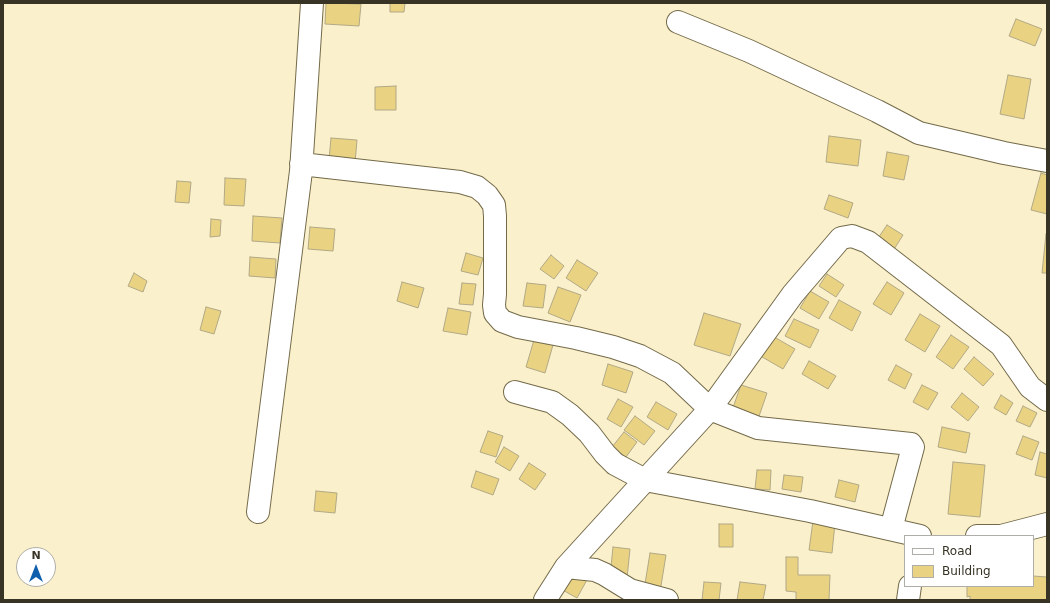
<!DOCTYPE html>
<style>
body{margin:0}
#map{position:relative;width:1050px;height:603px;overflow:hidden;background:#fbf0cc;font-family:"DejaVu Sans",sans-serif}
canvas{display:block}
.frame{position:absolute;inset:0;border:4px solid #373325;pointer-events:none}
.legend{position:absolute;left:904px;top:535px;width:130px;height:52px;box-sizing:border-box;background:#fff;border:1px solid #afada8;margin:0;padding:5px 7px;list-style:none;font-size:12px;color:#373325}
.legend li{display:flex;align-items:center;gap:8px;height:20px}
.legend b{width:20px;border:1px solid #afada8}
.north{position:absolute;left:16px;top:547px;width:40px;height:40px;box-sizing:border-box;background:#fff;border:1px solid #afada8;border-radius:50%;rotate:0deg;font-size:11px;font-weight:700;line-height:16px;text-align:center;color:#373325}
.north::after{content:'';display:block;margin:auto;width:14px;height:18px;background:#0f5fad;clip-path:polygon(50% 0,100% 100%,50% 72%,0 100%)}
</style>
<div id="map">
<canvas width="1050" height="603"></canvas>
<div class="frame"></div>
<ul class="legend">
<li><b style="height:5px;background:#fff"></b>Road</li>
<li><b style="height:11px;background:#e9d383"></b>Building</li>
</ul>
<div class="north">N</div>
</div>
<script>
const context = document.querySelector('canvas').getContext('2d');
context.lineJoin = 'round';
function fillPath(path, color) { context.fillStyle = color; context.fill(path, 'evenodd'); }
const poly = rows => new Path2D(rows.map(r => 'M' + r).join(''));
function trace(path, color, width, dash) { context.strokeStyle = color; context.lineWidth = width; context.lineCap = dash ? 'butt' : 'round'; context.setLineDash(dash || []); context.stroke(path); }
const building = poly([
 [326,3,361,4,359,26,325,24,326,3],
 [390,3,405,3,404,12,390,12,390,3],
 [1016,19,1042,29,1035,46,1009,36,1016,19],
 [1008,75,1031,79,1024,119,1000,114,1008,75],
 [396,86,396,110,375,110,375,87,396,86],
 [829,136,861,140,858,166,826,162,829,136],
 [331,138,357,140,355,163,329,160,331,138],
 [887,152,909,156,904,180,883,176,887,152],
 [1041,173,1047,175,1047,214,1031,210,1041,173],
 [225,178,246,179,244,206,224,205,225,178],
 [177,181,191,182,189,203,175,202,177,181],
 [829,195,853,203,848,218,824,209,829,195],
 [253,216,282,218,280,243,252,241,253,216],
 [211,219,221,220,220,236,210,237,211,219],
 [887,225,903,235,891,254,874,244,887,225],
 [310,227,335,229,333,251,308,249,310,227],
 [1046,234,1047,234,1047,273,1042,273,1046,234],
 [466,253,483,258,478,275,461,271,466,253],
 [551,255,564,266,554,279,540,269,551,255],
 [250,257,276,259,275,278,249,276,250,257],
 [577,260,598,273,586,291,566,278,577,260],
 [134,273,147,281,143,292,128,286,134,273],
 [827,274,844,285,836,297,819,286,827,274],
 [402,282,424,288,418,308,397,301,402,282],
 [887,282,904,293,891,315,873,304,887,282],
 [462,283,476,284,473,305,459,304,462,283],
 [527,283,546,285,543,308,523,306,527,283],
 [558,287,581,295,570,322,548,313,558,287],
 [810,291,829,302,819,319,800,308,810,291],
 [839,300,861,312,852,331,829,318,839,300],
 [206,307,221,311,214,334,200,330,206,307],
 [448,308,471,312,467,335,443,331,448,308],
 [704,313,741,324,730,356,694,345,704,313],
 [920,314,940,326,925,352,905,340,920,314],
 [794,319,819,330,810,348,785,336,794,319],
 [769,334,795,349,783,369,757,354,769,334],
 [951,335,969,347,953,369,936,357,951,335],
 [534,340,553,345,545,373,526,367,534,340],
 [974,357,994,374,983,386,964,369,974,357],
 [809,361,836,376,828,389,802,374,809,361],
 [608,364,633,372,626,393,602,385,608,364],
 [896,365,912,374,905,389,888,380,896,365],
 [741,385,767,393,756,425,730,416,741,385],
 [922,385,938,393,928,410,913,402,922,385],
 [962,393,979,407,968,421,951,407,962,393],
 [1001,395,1013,403,1006,415,994,408,1001,395],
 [618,399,633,407,621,427,607,419,618,399],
 [656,402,677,414,668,430,647,417,656,402],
 [1023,406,1037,413,1030,427,1016,421,1023,406],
 [635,416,655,431,644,445,624,430,635,416],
 [942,427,970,433,966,453,938,447,942,427],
 [488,431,503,436,496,457,480,452,488,431],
 [624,432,637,442,626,457,612,447,624,432],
 [1023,436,1039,442,1032,460,1016,454,1023,436],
 [504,447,519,456,510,471,495,462,504,447],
 [1040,452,1047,454,1047,478,1035,475,1040,452],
 [953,462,985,465,980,517,948,514,953,462],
 [529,463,546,474,535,490,519,479,529,463],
 [757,470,771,470,770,490,755,489,757,470],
 [476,471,499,479,493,495,471,487,476,471],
 [784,475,803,477,801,492,782,489,784,475],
 [839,480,859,485,855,502,835,497,839,480],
 [316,491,337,493,335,513,314,511,316,491],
 [813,521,835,523,832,553,809,550,813,521],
 [719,524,733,524,733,547,719,547,719,524],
 [613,547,630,549,627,578,610,576,613,547],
 [650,553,666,555,660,592,644,590,650,553],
 [786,557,798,557,798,575,830,575,829,600,796,600,796,592,786,591,786,557],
 [569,568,588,578,577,598,559,588,569,568],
 [1033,576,1047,577,1047,600,970,600,970,596,967,597,967,586,1033,586,1033,576],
 [704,582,721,583,719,600,702,600,704,582],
 [740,582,766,585,763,600,737,600,740,582]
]);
fillPath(building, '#e9d383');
trace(building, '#b1a885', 1);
const minor = poly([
 [678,22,749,51,877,111,919,133,1004,153,1047,161],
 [301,164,460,182,477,187,487,195,494,205,495,216,495,294,494,305,495,313,502,321,518,327,576,338,613,347,640,356,672,373,710,409,793,294,841,238,852,236,868,242,1001,345,1030,387,1047,400],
 [515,392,552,402,570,415,589,433,605,454,615,464,645,480,810,511,920,536],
 [258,512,301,171,312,3],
 [977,536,1001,536,1047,524],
 [566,567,595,570,604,574,630,590,667,600],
 [545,600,566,567,710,409,758,428,911,444,913,447,891,529],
 [908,600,910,586]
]);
trace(minor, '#736a49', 24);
trace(minor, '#fff', 22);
</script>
